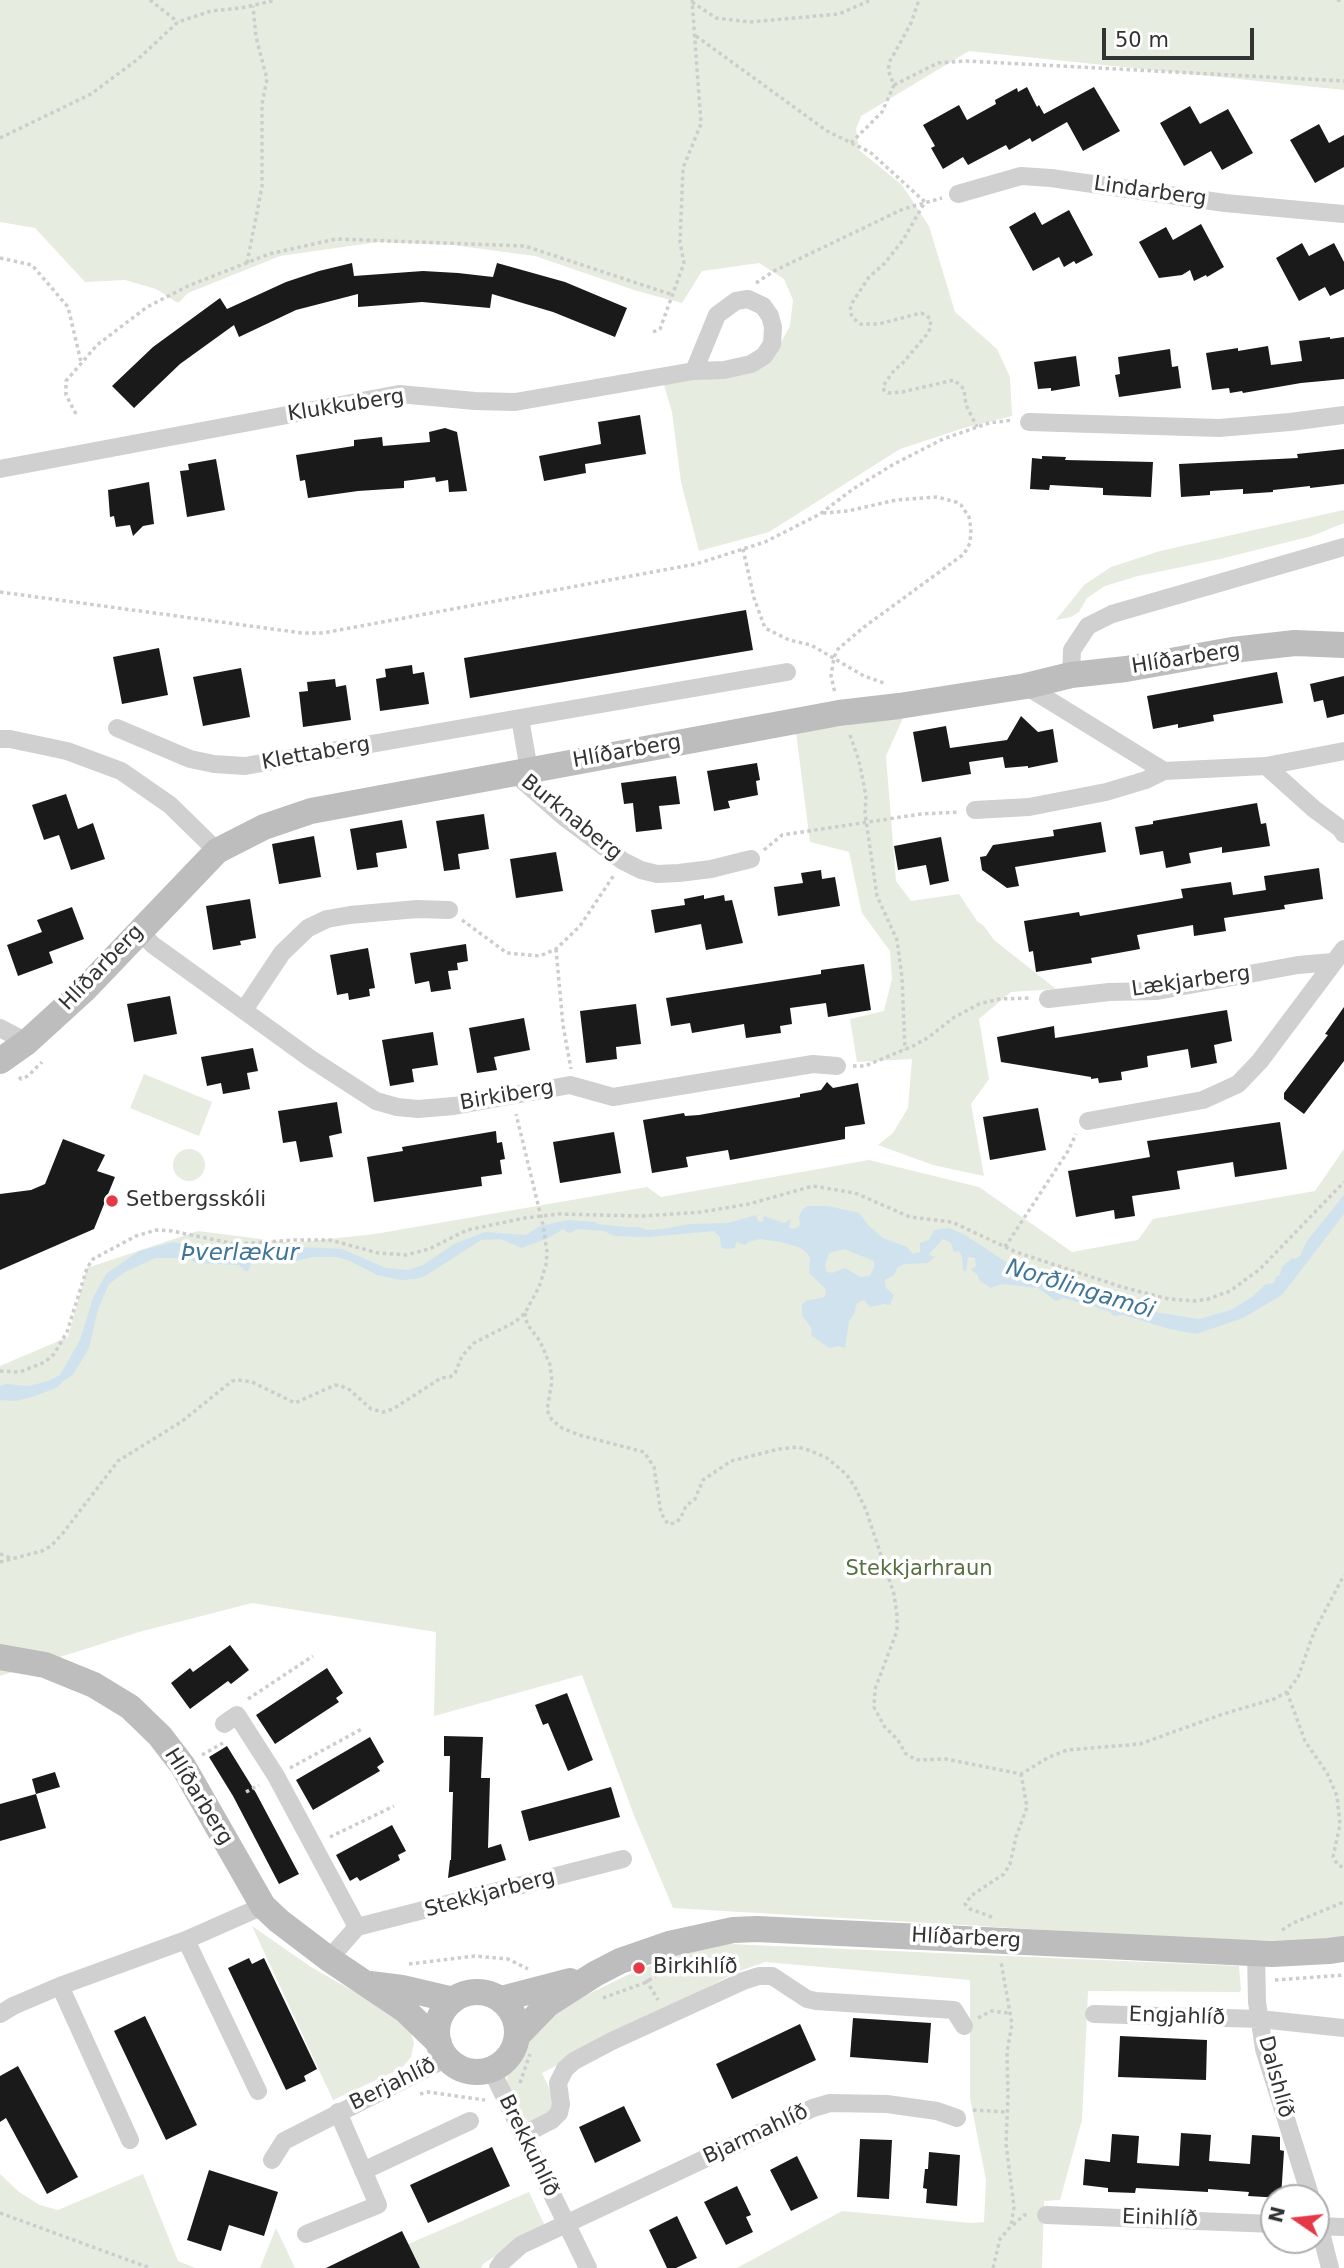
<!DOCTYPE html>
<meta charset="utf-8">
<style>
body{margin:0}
#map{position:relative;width:1344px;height:2268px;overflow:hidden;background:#fff;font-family:"DejaVu Sans",sans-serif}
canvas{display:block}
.north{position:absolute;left:1260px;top:2184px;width:70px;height:70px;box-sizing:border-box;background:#fff;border:2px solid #adadad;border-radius:50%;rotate:284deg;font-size:19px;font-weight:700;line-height:28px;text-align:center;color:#333}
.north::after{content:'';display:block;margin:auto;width:24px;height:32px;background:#e63946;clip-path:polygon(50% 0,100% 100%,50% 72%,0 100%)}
.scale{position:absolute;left:1102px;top:28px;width:152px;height:32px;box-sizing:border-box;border:4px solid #333;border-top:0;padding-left:9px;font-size:21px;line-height:24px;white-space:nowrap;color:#333;-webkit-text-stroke:5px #fff;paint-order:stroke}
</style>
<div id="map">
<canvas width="1344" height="2268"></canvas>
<div class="north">N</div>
<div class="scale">50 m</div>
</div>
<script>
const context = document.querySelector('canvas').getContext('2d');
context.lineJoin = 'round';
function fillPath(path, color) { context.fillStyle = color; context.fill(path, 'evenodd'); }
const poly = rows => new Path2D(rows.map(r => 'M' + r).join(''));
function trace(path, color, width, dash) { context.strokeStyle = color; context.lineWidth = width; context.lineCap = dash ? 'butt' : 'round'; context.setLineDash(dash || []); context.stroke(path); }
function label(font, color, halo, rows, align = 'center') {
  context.font = font + ' "DejaVu Sans",sans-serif'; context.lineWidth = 7; context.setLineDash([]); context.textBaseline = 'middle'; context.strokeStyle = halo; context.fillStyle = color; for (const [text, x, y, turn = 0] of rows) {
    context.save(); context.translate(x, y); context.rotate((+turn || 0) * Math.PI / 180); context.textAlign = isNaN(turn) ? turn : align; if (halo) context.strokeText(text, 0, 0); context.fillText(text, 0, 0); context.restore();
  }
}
fillPath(poly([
 [0,0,1344,0,1344,90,969,51,861,116,856,129,859,150,902,185,929,226,955,312,997,349,1010,377,1012,416,964,428,900,449,769,532,699,551,681,482,672,412,663,382,723,378,769,364,790,326,793,300,784,279,759,263,702,271,682,303,637,291,535,256,453,245,378,242,280,256,188,293,178,303,156,289,125,280,85,282,35,228,0,222],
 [1344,510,1344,523,1312,536,1220,559,1138,576,1105,586,1087,598,1079,612,1071,617,1056,620,1084,585,1111,567,1160,551],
 [903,718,886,756,896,881,911,901,959,894,977,921,984,926,994,940,1056,989,1011,992,979,1019,989,1079,971,1104,984,1176,933,1165,878,1145,893,1133,908,1108,912,1059,857,1062,850,1019,884,1011,892,979,890,951,862,913,849,852,810,842,796,732],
 [144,1074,212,1102,199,1136,130,1108],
 [1344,1149,1344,1936,1310,1941,1216,1940,673,1908,635,1818,582,1675,434,1716,436,1632,252,1603,139,1632,0,1676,0,1366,68,1337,87,1268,198,1231,292,1243,375,1234,647,1187,661,1197,869,1160,979,1187,1072,1252,1138,1240,1153,1219,1315,1191],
 '173 1165a16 16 0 1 1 32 0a16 16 0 1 1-32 0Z',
 [252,1926,311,1967,399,2017,411,2033,414,2043,411,2057,402,2068,333,2100],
 [729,1944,1239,1966,1241,1990,1239,1992,1088,1991,1082,2120,1060,2200,1044,2201,1042,2268,737,2268,842,2211,971,2223,984,2222,986,2180,970,2098,970,1980,765,1962,737,1972,542,2073,555,2100,551,2113,530,2125,509,2092,506,2072,513,2054,537,2019,636,1971,702,1947],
 [0,2174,19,2192,40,2205,58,2210,143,2174,178,2261,195,2268,0,2268],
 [529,2192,544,2224,483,2264,481,2268,417,2268,406,2245],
 [276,2228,295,2268,260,2268]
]), '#e6ecdf');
fillPath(poly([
 [1344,1195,1344,1214,1282,1295,1243,1318,1196,1334,1170,1329,1123,1315,1114,1316,1110,1312,1093,1306,1063,1298,1056,1301,1038,1288,1002,1284,991,1288,980,1281,977,1274,971,1270,976,1266,975,1258,968,1257,966,1272,963,1270,962,1257,959,1251,954,1252,951,1243,943,1239,930,1253,929,1255,935,1257,927,1263,905,1264,898,1267,893,1276,885,1280,886,1288,894,1295,890,1305,884,1304,870,1307,864,1300,857,1303,854,1314,849,1321,845,1348,839,1346,829,1348,811,1335,812,1329,802,1315,802,1305,806,1301,824,1297,826,1294,825,1288,809,1273,810,1258,807,1253,801,1248,781,1242,760,1239,748,1242,745,1245,736,1242,735,1248,725,1249,721,1247,720,1237,714,1231,649,1237,614,1236,604,1231,578,1229,569,1233,563,1229,548,1238,522,1248,500,1239,481,1240,425,1276,416,1279,401,1280,377,1275,350,1261,337,1257,313,1257,292,1262,252,1261,248,1271,245,1271,239,1265,195,1263,189,1258,155,1258,125,1272,109,1284,98,1309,89,1348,73,1375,63,1381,58,1387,35,1396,16,1401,0,1400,0,1386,6,1384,29,1386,48,1381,60,1375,80,1340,93,1298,106,1274,139,1251,173,1242,229,1252,250,1252,281,1248,287,1250,299,1247,342,1249,386,1268,408,1270,423,1265,454,1244,485,1232,526,1235,540,1226,569,1220,595,1222,598,1224,626,1227,639,1227,647,1230,662,1229,690,1224,728,1223,756,1215,758,1221,760,1222,763,1221,764,1216,784,1223,791,1219,789,1228,795,1229,800,1225,799,1216,803,1209,808,1206,828,1206,859,1213,869,1226,883,1238,907,1247,913,1254,920,1252,920,1243,929,1240,934,1230,949,1228,965,1235,1006,1262,1051,1281,1101,1293,1149,1311,1199,1319,1231,1310,1252,1297,1266,1284,1274,1283,1276,1277,1280,1275,1282,1267,1292,1258,1295,1259,1300,1256,1307,1241],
 [844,1249,874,1261,874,1267,870,1276,860,1277,845,1268,832,1273,826,1271,825,1265,829,1253]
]), '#cfe2ee');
fillPath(poly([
 [1027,87,1037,107,1039,105,1044,114,1094,87,1120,131,1083,151,1067,122,1032,142,1030,138,1009,150,1006,145,968,165,963,157,943,169,931,148,935,146,923,125,959,105,967,120,996,104,995,100,1017,88,1018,92],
 [1190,106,1200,124,1228,109,1253,153,1222,170,1211,151,1184,166,1160,123],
 [1319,124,1329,143,1344,135,1344,167,1315,183,1290,140],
 [1069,210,1093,255,1076,264,1074,261,1064,267,1059,257,1033,271,1009,227,1035,212,1042,225],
 [1201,224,1224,267,1207,277,1206,275,1194,281,1190,270,1182,275,1159,278,1139,242,1166,227,1173,240],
 [1302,243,1309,256,1334,243,1344,262,1344,289,1330,296,1325,287,1299,301,1276,258],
 [352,263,354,276,423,271,458,273,493,277,497,263,565,282,627,308,615,337,553,312,492,294,490,308,422,302,358,307,358,294,296,310,239,337,234,325,180,364,134,408,112,386,153,347,220,298,227,309,286,282,319,271],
 [1330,337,1330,339,1344,337,1344,379,1301,383,1243,393,1242,391,1230,393,1229,388,1212,390,1206,353,1238,348,1238,351,1268,346,1271,365,1302,361,1299,341],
 [1170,349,1172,367,1178,366,1181,388,1119,397,1115,375,1120,374,1118,357],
 [1076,356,1080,386,1051,391,1051,388,1038,389,1034,362],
 [640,415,646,454,585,464,586,473,544,481,539,456,601,444,598,422],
 [445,428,457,432,467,491,449,492,448,480,436,482,435,477,404,481,404,488,358,491,308,498,305,480,300,481,296,455,354,446,354,440,382,437,383,446,430,442,429,432],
 [1344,449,1344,484,1310,488,1310,486,1273,490,1273,492,1243,494,1243,489,1210,491,1210,495,1181,497,1179,464,1298,458,1297,454],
 [1042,456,1066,457,1065,460,1153,462,1151,497,1103,495,1103,488,1050,485,1049,490,1030,489,1032,458,1042,459],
 [216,459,225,510,187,517,180,471,189,470,188,464],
 [149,482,154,524,143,526,133,536,130,525,116,527,114,516,110,517,108,490],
 [746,610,753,650,470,698,464,658],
 [159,648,168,695,122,704,113,657],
 [412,665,413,674,424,672,429,704,380,711,376,679,386,677,385,669],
 [241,668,250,717,203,726,193,677],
 [1277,672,1283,703,1213,715,1214,721,1178,728,1178,724,1153,729,1147,696],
 [1344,676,1344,714,1327,718,1323,700,1314,702,1310,684],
 [335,679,336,687,346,685,351,720,303,727,299,692,308,691,307,682],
 [1021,716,1038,732,1053,729,1058,762,1028,768,1028,766,1005,768,1003,757,969,762,971,774,922,782,913,732,946,726,950,748,1007,740],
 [757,763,760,780,756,781,758,795,728,801,730,808,714,811,707,771],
 [676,776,680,804,659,806,662,829,636,832,633,803,624,804,621,783],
 [66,794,78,829,93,823,105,859,71,870,59,835,44,840,32,805],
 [1257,803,1261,824,1266,823,1270,846,1222,853,1222,847,1189,853,1191,863,1166,868,1163,851,1140,855,1135,827,1153,824,1153,821],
 [484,814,489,849,458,854,460,869,444,871,436,821],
 [402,820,407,848,376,853,378,867,357,870,350,829],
 [1101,822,1106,852,1015,867,1019,886,1007,888,982,870,980,857,986,856,993,845,1054,836,1053,830],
 [314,836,321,877,279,884,272,844],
 [941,837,949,881,930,885,926,865,898,870,894,846],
 [556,852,563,891,516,898,510,859],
 [1319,868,1323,899,1284,905,1285,909,1224,918,1226,931,1194,936,1193,925,1137,935,1140,949,1091,958,1092,963,1036,972,1033,951,1029,952,1024,921,1079,912,1080,916,1183,898,1181,889,1231,882,1233,895,1266,890,1264,876],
 [821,870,822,879,835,877,840,906,778,916,774,887,803,883,801,873],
 [704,895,704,899,724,895,725,901,732,900,743,943,706,950,701,924,655,933,651,910,685,905,684,899],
 [250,899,256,938,240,941,241,945,213,950,206,906],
 [72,907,84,939,49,952,53,963,18,976,7,945,42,932,37,920],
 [466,944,468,961,457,963,458,970,448,971,451,989,431,992,429,981,415,984,410,953],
 [368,948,375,988,369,989,370,996,349,1000,348,993,337,995,330,955],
 [864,964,871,1010,828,1017,826,1003,790,1008,792,1024,780,1026,781,1033,746,1038,744,1024,692,1033,690,1023,671,1026,666,998,821,974,821,970],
 [170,996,177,1034,134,1042,127,1004],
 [636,1004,641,1044,616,1047,617,1059,586,1063,580,1011],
 [1344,1007,1344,1061,1304,1114,1284,1099,1284,1093,1328,1035,1325,1034],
 [1227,1010,1232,1041,1214,1045,1217,1063,1191,1068,1188,1049,1147,1056,1148,1067,1121,1072,1122,1080,1099,1083,1098,1078,1091,1079,1091,1077,1001,1062,997,1037,1054,1026,1055,1038],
 [524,1018,530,1050,494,1057,497,1070,477,1073,469,1028],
 [433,1032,438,1065,412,1069,414,1082,390,1086,382,1040],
 [253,1048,258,1071,247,1073,250,1089,223,1094,221,1083,207,1086,201,1057],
 [827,1082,833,1088,858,1083,865,1124,845,1127,845,1139,730,1160,728,1150,686,1157,688,1167,652,1173,643,1120,684,1113,685,1116,699,1115,800,1097,800,1094,821,1090],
 [337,1102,342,1133,329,1136,333,1157,300,1162,296,1141,283,1143,278,1111],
 [1038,1108,1046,1150,990,1160,983,1117],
 [1280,1122,1287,1169,1235,1177,1233,1162,1177,1171,1180,1189,1132,1196,1135,1216,1115,1219,1114,1210,1076,1217,1068,1171,1150,1157,1147,1141],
 [496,1131,497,1143,502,1142,505,1159,500,1160,502,1174,481,1177,482,1186,374,1202,367,1157,403,1151,402,1147],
 [614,1132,621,1173,560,1183,553,1142],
 [63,1139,105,1155,97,1171,115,1177,94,1229,0,1270,0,1194,31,1190,45,1184],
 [230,1645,249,1670,231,1684,228,1681,190,1709,171,1683,190,1668,193,1672],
 [327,1668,343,1693,336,1698,339,1702,275,1744,256,1715],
 [567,1693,593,1760,568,1771,548,1723,543,1725,535,1705],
 [444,1736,483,1737,481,1778,490,1778,488,1848,501,1844,506,1860,448,1878,450,1860,451,1860,453,1792,449,1792,450,1756,444,1756],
 [370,1737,384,1762,377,1767,380,1771,313,1810,296,1780],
 [227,1746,256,1793,299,1874,279,1884,233,1796,209,1757],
 [55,1772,60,1787,36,1794,32,1779],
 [611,1787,620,1817,529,1841,521,1811],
 [36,1794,46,1828,0,1841,0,1804],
 [392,1825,406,1851,398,1855,400,1860,360,1881,357,1877,350,1881,336,1855],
 [249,1958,252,1964,264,1958,317,2069,304,2076,306,2081,286,2090,228,1968],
 [145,2016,197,2125,166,2140,114,2031],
 [853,2018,931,2023,928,2063,850,2057],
 [800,2024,816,2060,732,2099,716,2064],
 [1120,2036,1207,2040,1206,2080,1118,2077],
 [18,2066,78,2177,47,2194,6,2118,0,2122,0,2076],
 [624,2106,641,2141,595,2163,579,2127],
 [1181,2133,1211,2135,1209,2161,1250,2164,1252,2135,1280,2137,1280,2150,1284,2151,1281,2198,1248,2196,1249,2192,1208,2189,1208,2192,1136,2188,1135,2193,1108,2192,1108,2188,1083,2185,1085,2159,1110,2162,1112,2134,1139,2136,1137,2163,1179,2166],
 [860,2139,892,2140,889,2199,857,2197],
 [492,2147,510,2186,428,2223,410,2185],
 [929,2152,960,2155,957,2206,926,2203,927,2189,923,2188,925,2169,928,2169],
 [797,2156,818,2198,791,2211,770,2170],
 [209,2170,278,2192,264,2236,229,2225,221,2251,187,2240],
 [737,2186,751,2215,746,2217,753,2232,726,2245,704,2202],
 [677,2216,697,2258,676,2268,667,2268,649,2230],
 [402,2231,420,2268,326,2268]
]), '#1a1a1a');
trace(poly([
 [150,0,178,22],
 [1337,0,1344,1],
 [692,2,716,18,750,22,839,14,871,0],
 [696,36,827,131,870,152,925,202,903,240,884,264,869,277,852,303,850,310,852,317,860,324,879,324,921,313,926,315,931,320,929,332,901,365,895,369,883,386,884,390,888,393,902,392,954,380,964,389,966,405,977,427],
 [894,85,938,63,966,61,1344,81],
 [0,138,91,94,138,59,178,22,211,11,241,8,276,0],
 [851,143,882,112,894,85,888,70,890,61,911,23,919,0],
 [0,258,32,265,68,307,81,362],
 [247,263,262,187,262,104,267,79,256,37,253,6],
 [756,283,774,271,903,209,942,198],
 [653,332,660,329,684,263,680,242,683,168,701,124,692,0],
 [76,414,66,395,66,381,97,345,147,307,188,286,269,254,336,239,525,246,673,295],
 [823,513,848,511,896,500,937,497,956,502,961,505,969,517,971,529,970,543,964,554,864,627,838,649,834,657,831,676,835,693],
 [743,549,754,598,765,628,789,640,811,645,864,676,884,683],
 [0,592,302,633,323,633,696,564,765,542,820,514,853,489,894,464,943,439,989,423,1013,420],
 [850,735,859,761,866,796,865,813,877,896,897,940,902,977,905,1050],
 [764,850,782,835,921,814,959,812],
 [462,920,507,953,540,956,556,949,580,926,614,875],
 [556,949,563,1025,571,1069],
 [853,1066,865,1066,913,1046,929,1037,953,1018,979,1004,999,999,1031,998],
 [19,1077,21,1079,28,1076,42,1062],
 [1005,1247,1068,1151,1076,1134],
 [525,1313,527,1324,540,1341,550,1365,552,1381,547,1410,552,1420,562,1428,579,1435,644,1452,654,1467,661,1513,668,1524,675,1523,680,1519,686,1506,695,1499,703,1480,731,1461,779,1449,798,1447,811,1451,827,1458,846,1474,855,1487,866,1510,894,1594,897,1615,897,1631,875,1689,874,1707,884,1726,898,1740,905,1753,916,1760,946,1759,1021,1774,1049,1757,1067,1750,1140,1744,1223,1714,1274,1699,1287,1692,1298,1677,1314,1632,1344,1575],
 [0,1371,20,1372,45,1362,54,1354,67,1332,87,1268,93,1259,136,1236,156,1230,172,1231,235,1244,295,1240,330,1240,378,1253,406,1255,429,1249,467,1230,525,1218,559,1214,643,1216,701,1212,749,1204,813,1186,855,1193,910,1217,952,1222,1016,1252,1122,1287,1169,1299,1195,1301,1208,1299,1230,1291,1260,1269,1344,1182],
 [0,1554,11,1558],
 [0,1562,42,1551,51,1546,63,1533,118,1461,181,1422,232,1381,238,1380,252,1382,295,1403,335,1385,341,1386,350,1390,371,1409,383,1412,393,1409,441,1378,450,1377,455,1373,462,1356,474,1343,515,1322,525,1313,539,1287,546,1265,547,1252,543,1225,516,1114],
 [1287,1692,1305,1741,1327,1773,1337,1796,1340,1825,1333,1857,1338,1865,1344,1868],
 [248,1699,313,1656],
 [202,1755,223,1743],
 [290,1768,362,1729],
 [246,1792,259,1785],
 [330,1837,394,1806],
 [992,1917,970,1909,965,1904,972,1895,1004,1874,1010,1864,1016,1837,1027,1807,1021,1774],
 [1282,1930,1293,1923,1344,1902],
 [409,1964,475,1956,508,1959,528,1969],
 [646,1980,658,2000],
 [1275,1980,1344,1975],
 [603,1998,647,1982,657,1974],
 [978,2018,991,2011,1009,2013],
 [520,2083,530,2054],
 [420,2094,428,2092,485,2100],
 [973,2110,1006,2112],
 [0,2213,150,2268],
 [1013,2225,1024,2215,1030,2215],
 [993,2268,1000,2239,1011,2226,1014,2207,1006,2144,1008,2097,1007,2052,1012,2024,1001,1962]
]), '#cdcdcd', 3.5, [3.5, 3.5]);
trace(poly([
 [958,194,1021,176,1051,178,1225,203,1344,214],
 [1029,422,1219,428,1290,422,1344,415],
 [0,469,399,394,475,401,515,402,694,371,724,370,751,364,764,356,772,344,773,327,770,316,763,306,748,299,736,301,717,315,694,371],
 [1071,675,1072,650,1088,626,1112,614,1344,547],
 [1026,686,1164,771,1266,766,1314,809,1341,829,1344,834],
 [520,718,787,672],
 [117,728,190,759,214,764,245,766,520,718,529,770],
 [0,739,10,739,67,751,121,771,170,805,217,851],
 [1266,766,1344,751],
 [514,773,564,817,623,861,641,870,657,874,679,873,711,869,751,859],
 [975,810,1029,807,1106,792,1146,780,1164,771],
 [139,931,153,945,311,1059,376,1101,397,1107,418,1109,454,1106,570,1085,613,1097,813,1064,837,1066],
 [1048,999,1109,992,1157,991,1298,965,1333,962],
 [244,1010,282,953,308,928,327,919,350,915,417,909,449,910],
 [0,1028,27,1042],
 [1088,1121,1203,1100,1238,1084,1260,1061,1344,949],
 [224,1724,237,1715,276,1776,357,1927],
 [186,1940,258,2091],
 [1256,1953,1257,2002,1264,2049,1311,2198],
 [329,1959,357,1927,623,1859],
 [60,1986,130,2140],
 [0,2014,13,2006,60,1986,186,1940,263,1906],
 [1094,2014,1260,2019,1344,2028],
 [491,2069,588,2268],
 [523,2135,552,2120,559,2113,561,2104,558,2083,565,2069,574,2061,612,2041,743,1981,759,1976,772,1976,807,1999,816,2001,954,2010,964,2026],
 [272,2160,284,2141,447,2058],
 [363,2171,470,2121],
 [1316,2213,1330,2268],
 [1046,2215,1274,2224],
 [1316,2226,1344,2227],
 [306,2234,378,2205,338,2112],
 [498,2268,502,2262,521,2245,813,2108,830,2103,887,2104,937,2111,957,2118]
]), '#d0d0d0', 18);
trace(poly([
 [0,1061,27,1042,84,990,217,851,264,827,311,811,839,713,899,706,1026,686,1071,675,1126,669,1232,650,1295,643,1344,645],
 [0,1657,45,1665,94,1685,130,1707,160,1736,183,1766,263,1906,279,1921,329,1959,405,2010,439,2043],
 [370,1984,402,1988,453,2000],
 '437 2032a40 40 0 1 1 80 0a40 40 0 1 1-80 0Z',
 [501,1999,570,1981],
 [517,2036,548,2004,595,1974,620,1961,669,1944,733,1930,757,1929,1272,1954,1329,1951,1344,1949]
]), '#bdbdbd', 26);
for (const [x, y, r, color] of [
 [112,1201,7,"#e63946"],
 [639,1968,7,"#e63946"]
]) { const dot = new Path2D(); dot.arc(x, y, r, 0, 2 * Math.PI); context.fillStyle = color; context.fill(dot); trace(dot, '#fff', 2.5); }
label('21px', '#333', '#fff', [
 ["Lindarberg",1150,192,8],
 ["Klukkuberg",346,406,-9],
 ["Hlíðarberg",1186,659,-9],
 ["Hlíðarberg",627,752,-10],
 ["Klettaberg",316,754,-10],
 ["Burknaberg",571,818,39],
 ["Hlíðarberg",102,968,-46],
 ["Lækjarberg",1191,982,-8],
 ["Birkiberg",507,1096,-10],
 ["Hlíðarberg",198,1797,58],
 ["Stekkjarberg",490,1894,-15],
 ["Hlíðarberg",966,1939,3],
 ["Engjahlíð",1177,2017,2],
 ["Dalshlíð",1275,2077,75],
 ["Berjahlíð",393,2085,-26],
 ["Bjarmahlíð",756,2135,-25],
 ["Brekkuhlíð",528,2146,64],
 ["Einihlíð",1160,2219,2]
]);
label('21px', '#333', '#fff', [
 ["Setbergsskóli",126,1201],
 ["Birkihlíð",653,1968]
], 'left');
label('21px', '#56703f', '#fff', [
 ["Stekkjarhraun",919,1570]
]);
label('italic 23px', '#3f7597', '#fff', [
 ["Þverlækur",240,1254],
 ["Norðlingamói",1080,1290,17]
]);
</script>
